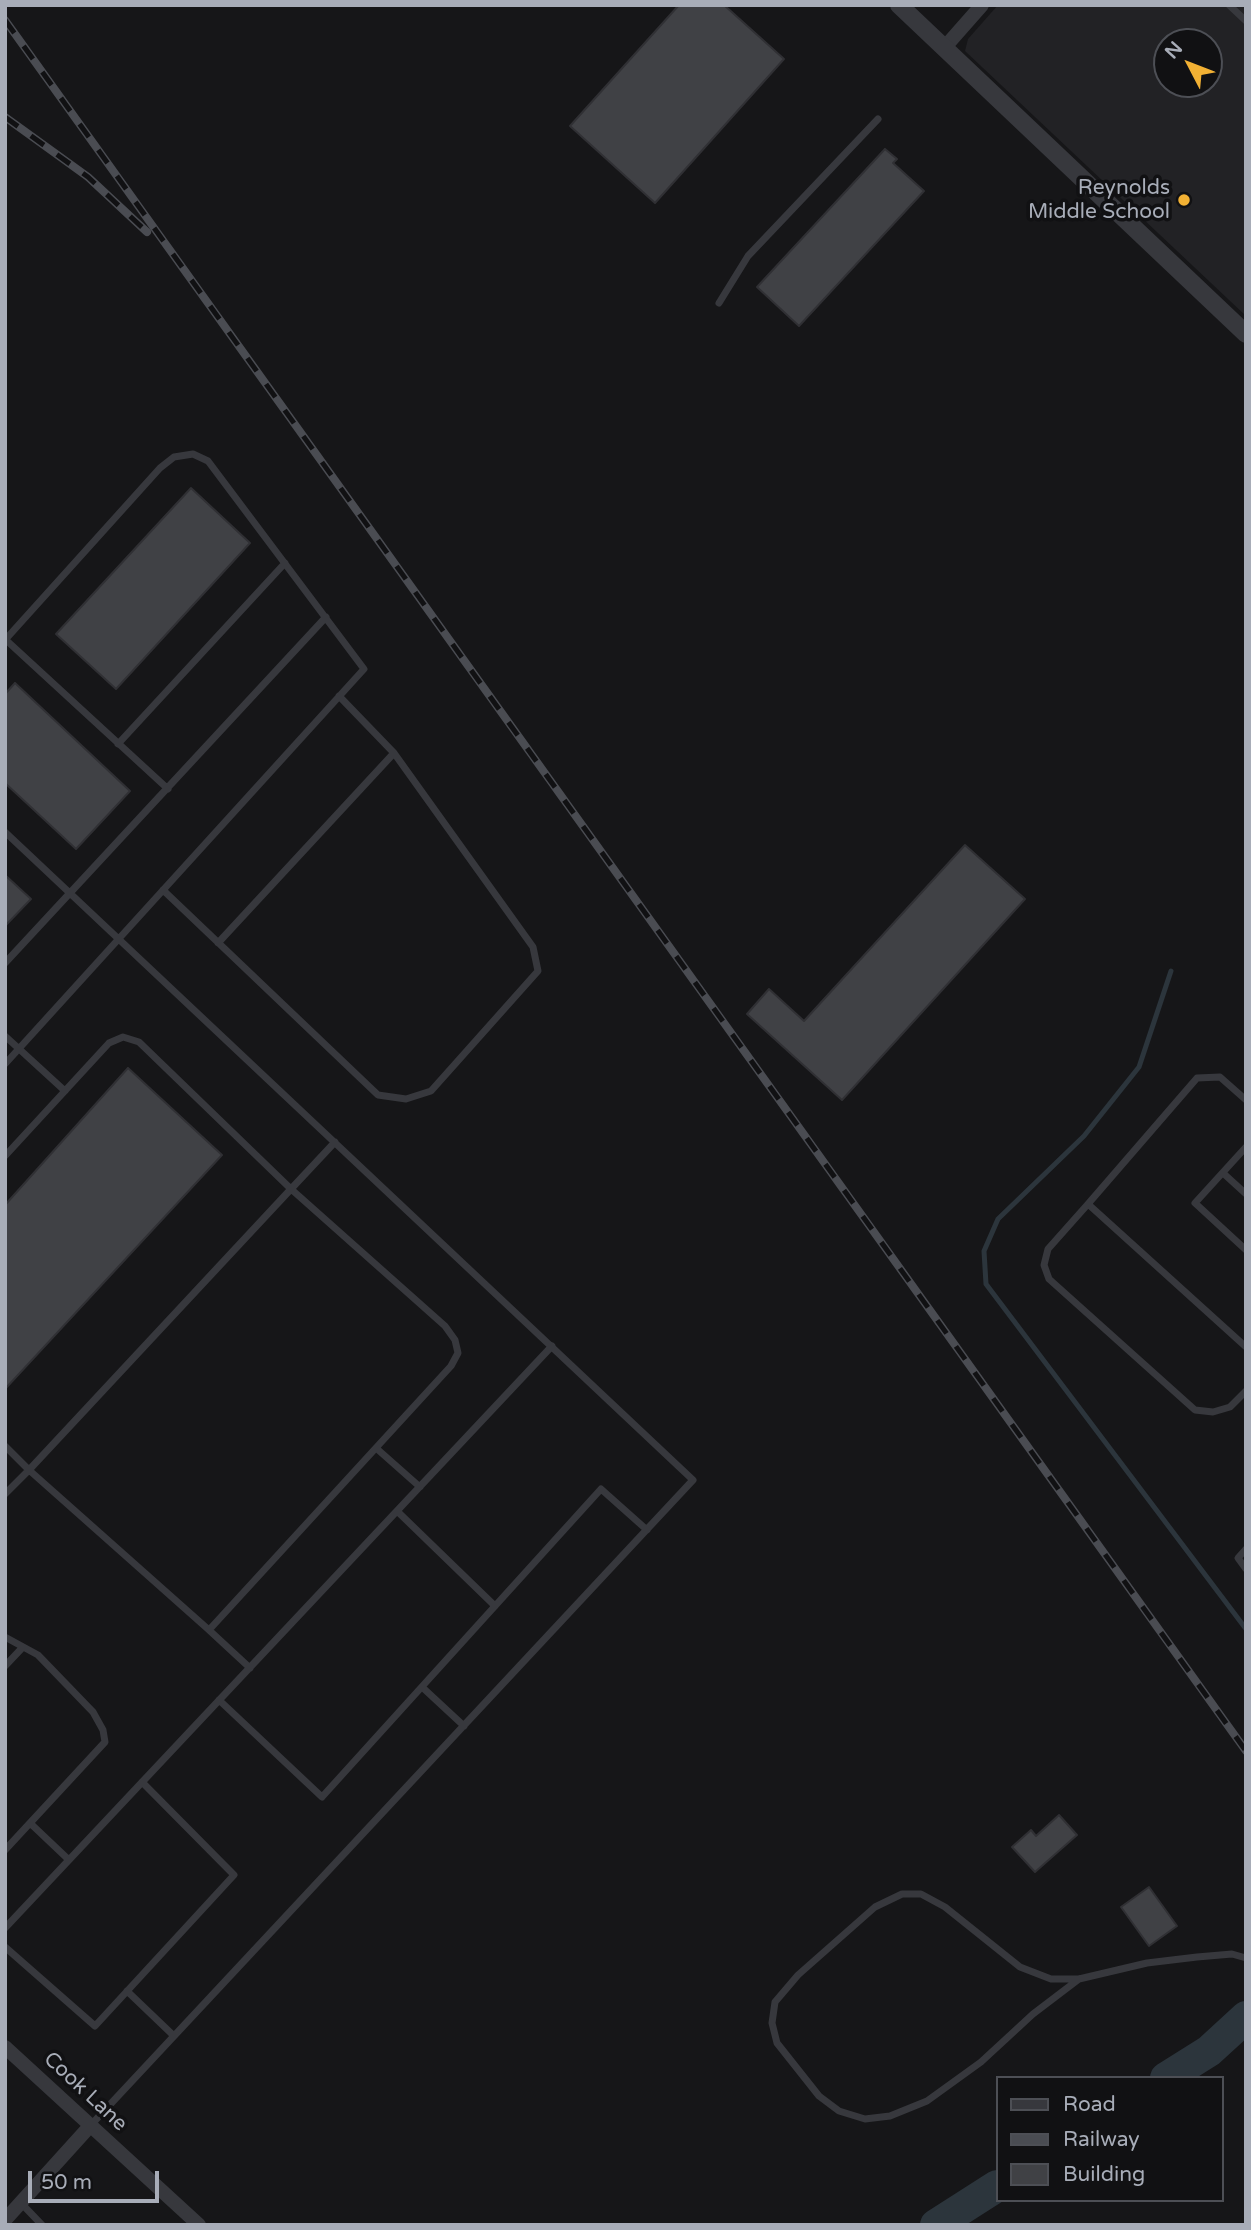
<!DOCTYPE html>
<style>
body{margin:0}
#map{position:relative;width:1251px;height:2230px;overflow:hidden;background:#161618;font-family:"Varela Round",sans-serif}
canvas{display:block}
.frame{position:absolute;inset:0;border:7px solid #a8adb8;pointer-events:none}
.legend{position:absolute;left:996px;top:2076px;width:228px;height:126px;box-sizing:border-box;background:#111113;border:2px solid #4d4f55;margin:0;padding:9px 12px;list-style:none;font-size:21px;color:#a8adb8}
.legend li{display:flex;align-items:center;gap:14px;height:35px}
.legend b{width:35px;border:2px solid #4d4f55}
.north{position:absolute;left:1153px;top:28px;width:70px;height:70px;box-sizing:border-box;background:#111113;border:2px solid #4d4f55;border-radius:50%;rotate:312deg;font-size:19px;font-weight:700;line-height:28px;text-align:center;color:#a8adb8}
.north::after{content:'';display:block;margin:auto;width:24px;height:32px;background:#f2b134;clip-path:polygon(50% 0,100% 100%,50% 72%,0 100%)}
.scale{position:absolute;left:28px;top:2171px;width:131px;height:32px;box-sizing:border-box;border:4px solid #a8adb8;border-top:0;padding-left:9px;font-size:21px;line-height:24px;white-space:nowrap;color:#a8adb8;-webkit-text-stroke:5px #111113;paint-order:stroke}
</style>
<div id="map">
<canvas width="1251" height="2230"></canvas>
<div class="frame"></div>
<ul class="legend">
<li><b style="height:9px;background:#37383d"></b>Road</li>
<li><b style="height:9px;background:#4a4c52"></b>Railway</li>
<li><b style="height:19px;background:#404145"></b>Building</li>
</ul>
<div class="north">N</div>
<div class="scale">50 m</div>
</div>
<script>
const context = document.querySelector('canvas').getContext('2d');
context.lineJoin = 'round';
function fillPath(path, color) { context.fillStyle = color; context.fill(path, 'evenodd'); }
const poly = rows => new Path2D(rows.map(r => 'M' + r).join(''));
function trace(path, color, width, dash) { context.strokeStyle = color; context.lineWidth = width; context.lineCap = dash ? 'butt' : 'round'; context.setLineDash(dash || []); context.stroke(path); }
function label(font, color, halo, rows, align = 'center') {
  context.font = font + ' "Varela Round",sans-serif'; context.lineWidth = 7; context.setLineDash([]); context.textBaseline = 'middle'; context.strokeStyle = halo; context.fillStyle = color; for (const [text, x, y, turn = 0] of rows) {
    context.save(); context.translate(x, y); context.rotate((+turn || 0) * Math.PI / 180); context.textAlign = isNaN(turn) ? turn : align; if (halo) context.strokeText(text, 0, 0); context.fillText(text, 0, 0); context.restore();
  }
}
fillPath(poly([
 [998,5,1246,5,1246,316,965,51,968,39],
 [1167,42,1209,42,1209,84,1167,84]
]), '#222225');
trace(poly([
 [1171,971,1139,1067,1084,1136,998,1219,984,1251,986,1284,1246,1629]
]), '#2c353c', 5);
trace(poly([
 [1166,2078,1209,2051,1246,2017],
 [936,2225,997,2186]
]), '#2c353c', 32);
const building = poly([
 [679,5,724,5,784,59,655,203,570,126,679,5],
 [885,149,897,159,893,163,924,191,799,326,757,287,885,149],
 [191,488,250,543,116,689,56,634,191,488],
 [15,683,130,791,76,849,5,783,5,694,15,683],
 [965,845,1025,899,842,1100,747,1014,769,989,804,1021,965,845],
 [5,875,31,899,5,926,5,875],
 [128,1068,222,1155,5,1389,5,1205,128,1068],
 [1059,1815,1077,1835,1035,1872,1012,1847,1031,1830,1036,1836,1059,1815],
 [1149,1887,1177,1926,1149,1946,1121,1907,1149,1887]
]);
fillPath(building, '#404145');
trace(building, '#303034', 2);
trace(poly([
 [1229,5,1246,21],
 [719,303,748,256,878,119],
 [5,640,160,468,174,457,193,454,208,461,364,669,5,1064],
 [6,640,168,789],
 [118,744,285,563],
 [5,832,693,1480,90,2126],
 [163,890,378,1095,406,1099,431,1091,538,971,533,947,394,753,339,696],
 [218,943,394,753],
 [5,963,326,617],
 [5,1036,65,1091],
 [1246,1100,1220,1077,1197,1078,1088,1204,1246,1347],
 [1246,1147,1195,1203,1246,1250],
 [5,1156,109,1043,123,1037,139,1042,291,1189,29,1470,209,1630],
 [1223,1173,1246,1194],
 [1088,1204,1048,1249,1044,1265,1049,1279,1195,1410,1213,1412,1230,1407,1246,1391],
 [5,1446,29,1470,5,1494],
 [376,1448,420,1487],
 [397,1511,495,1606],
 [1246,1549,1238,1558,1246,1569],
 [5,1637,38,1655,93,1712,103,1730,105,1742,5,1850],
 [5,1666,23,1647],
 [250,1668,209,1630,451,1366,458,1353,455,1340,445,1326,291,1189,335,1142],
 [422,1687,464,1726],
 [219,1700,322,1797,601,1489,647,1530],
 [30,1823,69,1860],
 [5,1928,552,1346],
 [5,1947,95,2026,234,1875,142,1782],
 [1079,1979,1033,2014,981,2062,927,2101,890,2116,865,2119,839,2111,819,2096,777,2043,772,2023,775,2002,798,1975,875,1907,902,1894,921,1894,945,1907,1020,1967,1051,1979,1079,1979,1147,1963,1197,1957,1232,1954,1246,1958],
 [127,1991,174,2036],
 [21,2203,42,2225]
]), '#37383d', 7);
trace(poly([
 [945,47,982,5],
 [5,2047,199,2225],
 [5,2220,90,2126]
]), '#37383d', 14);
trace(poly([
 [899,5,1246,334]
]), '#37383d', 18);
const rail = poly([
 [5,20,1246,1751],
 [5,117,88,177,147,232]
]);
trace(rail, '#4a4c52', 8);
trace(rail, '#111113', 5, [16]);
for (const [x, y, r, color] of [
 [1184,200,7,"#f2b134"]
]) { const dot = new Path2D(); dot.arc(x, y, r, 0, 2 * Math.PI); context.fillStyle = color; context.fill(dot); trace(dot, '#111113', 2.5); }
label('21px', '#a8adb8', '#111113', [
 ["Reynolds",1170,188],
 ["Middle School",1170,212]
], 'right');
label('21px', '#a8adb8', '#111113', [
 ["Cook Lane",85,2092,43]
]);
</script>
